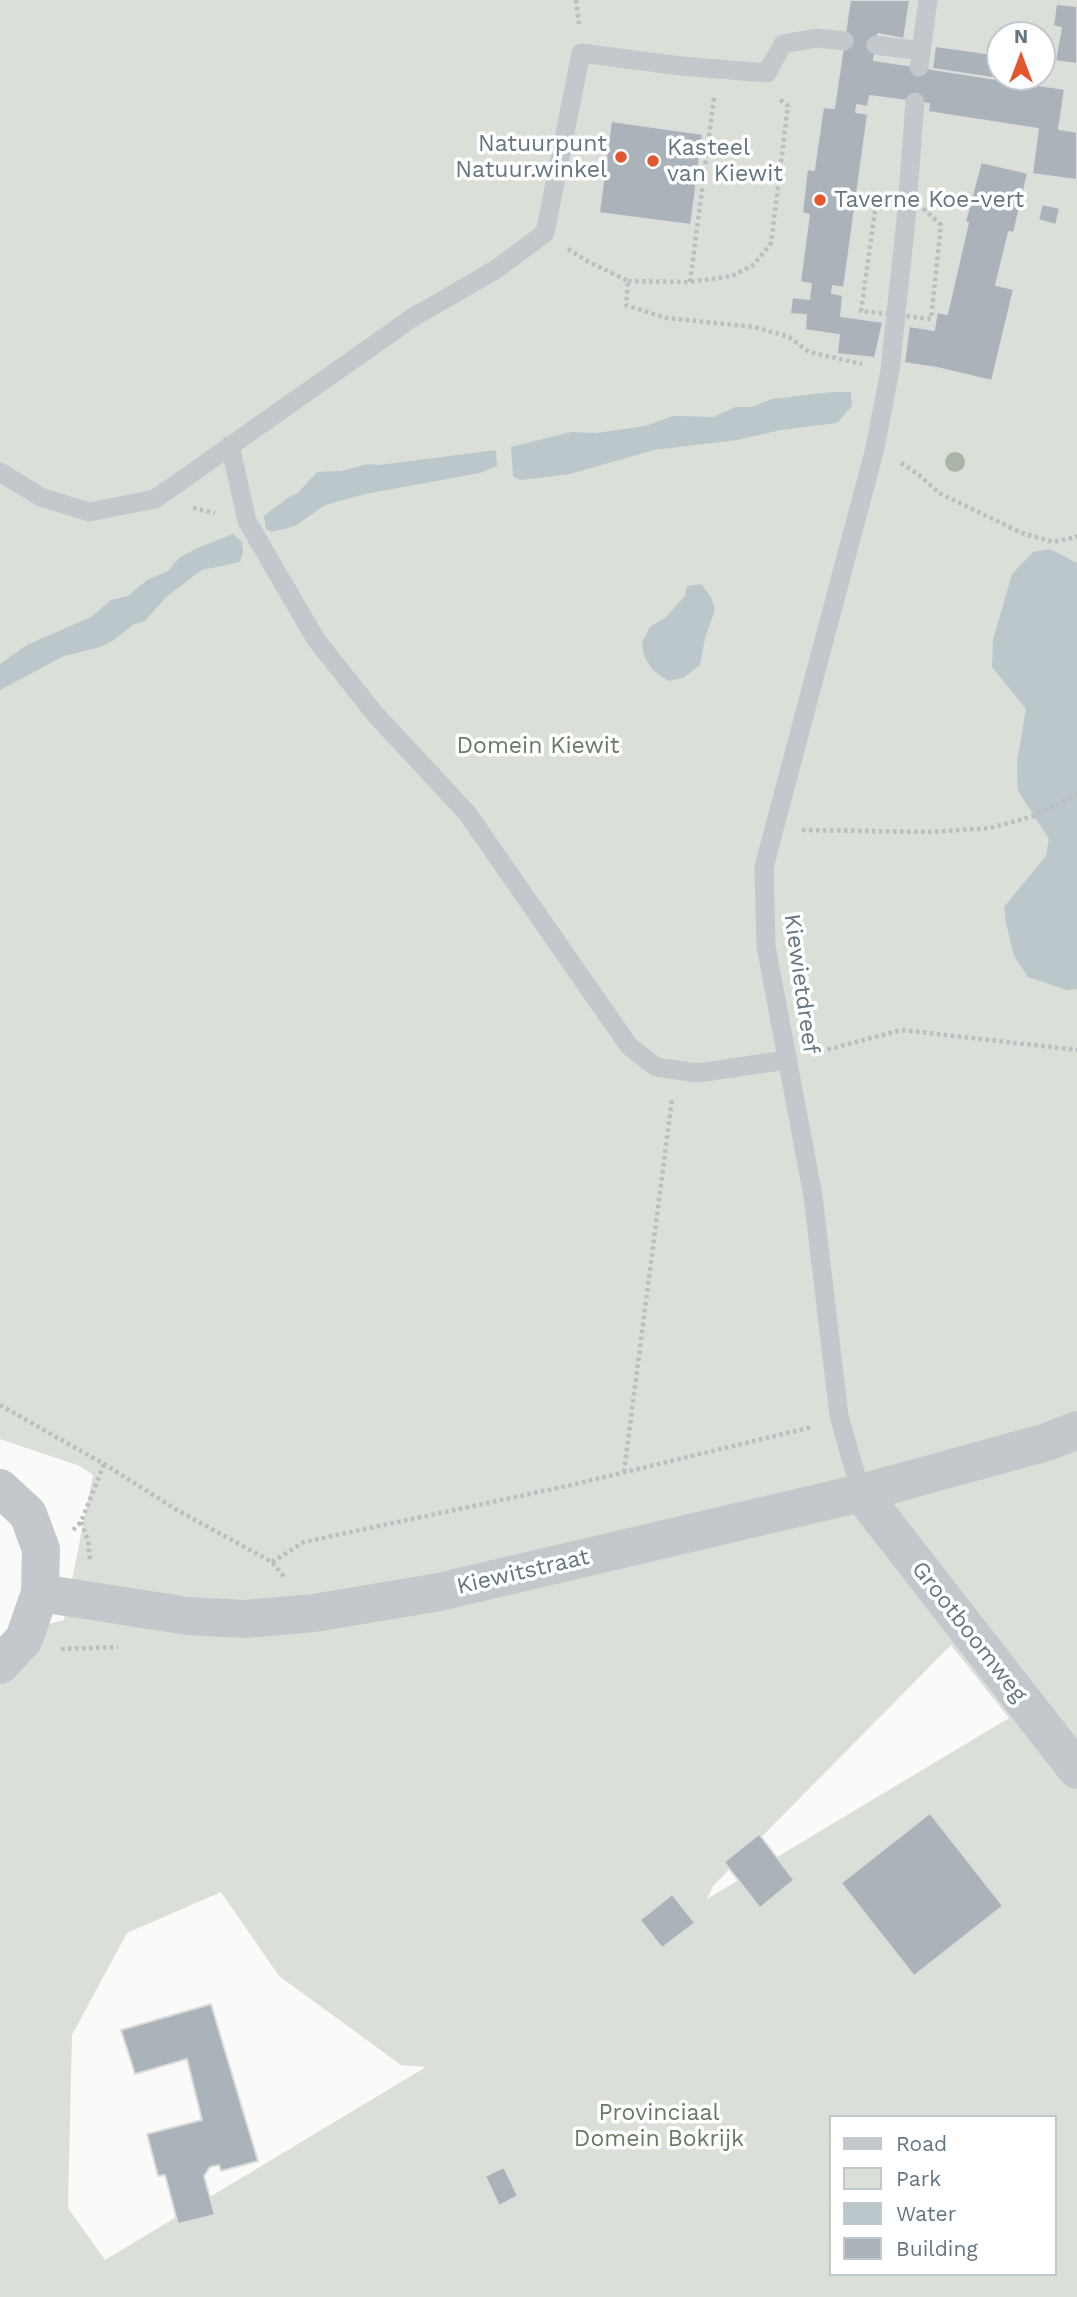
<!DOCTYPE html>
<style>
body{margin:0}
#map{position:relative;width:1077px;height:2297px;overflow:hidden;background:#fafaf8;font-family:"Work Sans",sans-serif}
canvas{display:block}
.legend{position:absolute;left:829px;top:2115px;width:228px;height:161px;box-sizing:border-box;background:#fff;border:2px solid #c1c8cd;margin:0;padding:9px 12px;list-style:none;font-size:21px;color:#657683}
.legend li{display:flex;align-items:center;gap:14px;height:35px}
.legend b{width:35px;border:2px solid #c1c8cd}
.north{position:absolute;left:986px;top:21px;width:70px;height:70px;box-sizing:border-box;background:#fff;border:2px solid #c1c8cd;border-radius:50%;rotate:0deg;font-size:19px;font-weight:700;line-height:28px;text-align:center;color:#657683}
.north::after{content:'';display:block;margin:auto;width:24px;height:32px;background:#e4572e;clip-path:polygon(50% 0,100% 100%,50% 72%,0 100%)}
</style>
<div id="map">
<canvas width="1077" height="2297"></canvas>
<ul class="legend">
<li><b style="height:9px;background:#c3c8cc"></b>Road</li>
<li><b style="height:19px;background:#dadfd7"></b>Park</li>
<li><b style="height:19px;background:#bbc7cb"></b>Water</li>
<li><b style="height:19px;background:#aab3b9"></b>Building</li>
</ul>
<div class="north">N</div>
</div>
<script>
const context = document.querySelector('canvas').getContext('2d');
context.lineJoin = 'round';
function fillPath(path, color) { context.fillStyle = color; context.fill(path, 'evenodd'); }
const poly = rows => new Path2D(rows.map(r => 'M' + r).join(''));
function trace(path, color, width, dash) { context.strokeStyle = color; context.lineWidth = width; context.lineCap = dash ? 'butt' : 'round'; context.setLineDash(dash || []); context.stroke(path); }
function label(font, color, halo, rows, align = 'center') {
  context.font = font + ' "Work Sans",sans-serif'; context.lineWidth = 7; context.setLineDash([]); context.textBaseline = 'middle'; context.strokeStyle = halo; context.fillStyle = color; for (const [text, x, y, turn = 0] of rows) {
    context.save(); context.translate(x, y); context.rotate((+turn || 0) * Math.PI / 180); context.textAlign = isNaN(turn) ? turn : align; if (halo) context.strokeText(text, 0, 0); context.fillText(text, 0, 0); context.restore();
  }
}
fillPath(poly([
 [0,0,1077,0,1077,2297,0,2297,0,1637,64,1620,93,1475,80,1466,0,1439],
 [1000,35,1042,35,1042,77,1000,77],
 [951,1645,1009,1718,707,1899,713,1886],
 [221,1892,279,1976,401,2065,426,2067,105,2260,68,2208,72,2035,127,1933],
 [830,2117,1054,2117,1054,2274,830,2274]
]), '#dadfd7');
fillPath(poly([
 [832,392,851,392,852,406,837,423,781,430,737,440,654,450,570,474,520,480,513,476,511,447,571,432,596,433,646,426,673,416,714,417,735,407,751,407,772,399],
 [496,450,497,466,480,473,365,494,325,505,295,526,272,532,266,529,264,516,289,497,298,493,317,472,341,471,368,464,379,465],
 [233,534,242,542,243,551,240,562,202,570,166,597,145,621,134,624,114,640,100,647,64,656,0,690,0,664,27,645,91,617,111,600,128,596,147,580,168,571,179,558,195,549],
 [1050,549,1077,563,1077,989,1067,990,1028,977,1014,956,1006,923,1004,907,1046,856,1049,839,1018,791,1017,762,1026,709,992,667,993,640,1012,574,1033,552],
 [701,584,711,597,715,610,705,638,700,665,683,678,668,681,652,669,644,656,642,642,650,627,666,617,685,596,687,586]
]), '#bbc7cb');
const building = poly([
 [850,0,910,0,904,39,878,34,874,60,1065,89,1059,129,1077,132,1077,180,1032,174,1038,129,928,112,929,104,870,96,868,107,857,105,856,112,868,114,844,288,833,286,832,293,843,295,841,316,883,322,875,358,837,354,839,335,805,330,806,315,790,314,792,297,809,299,811,284,800,282,809,215,802,213,807,169,814,170,823,107,834,108,850,0],
 [1056,4,1077,6,1077,64,1055,61,1061,28,1053,26,1056,4],
 [935,46,1000,55,1000,77,1023,77,1022,83,932,69,935,46],
 [611,121,703,134,691,225,599,213,611,121],
 [981,162,1028,173,1014,233,1009,232,996,285,1014,289,992,381,937,368,904,363,909,326,934,330,937,312,947,314,968,223,965,222,981,162],
 [1042,204,1060,208,1056,225,1038,220,1042,204],
 [930,1813,1003,1906,914,1976,841,1883,930,1813],
 [759,1834,794,1880,760,1908,724,1862,759,1834],
 [672,1894,695,1923,662,1948,640,1920,672,1894],
 [211,2004,258,2161,221,2171,219,2165,210,2167,204,2176,215,2215,178,2224,165,2175,158,2176,147,2134,202,2120,187,2059,135,2074,121,2030,211,2004],
 [504,2167,518,2196,499,2206,485,2176,504,2167]
]);
fillPath(building, '#aab3b9');
trace(building, '#dcdcda', 2);
trace(poly([
 [576,0,579,24],
 [908,194,941,225,931,319,861,311,875,211,908,194],
 [568,249,587,261,628,281,626,305,666,318,755,327,789,337,809,352,862,364],
 [628,281,690,282,732,276,753,265,761,256,771,243,788,106,778,98],
 [690,282,714,98],
 [901,463,918,474,939,493,1022,533,1053,542,1076,537,1077,535],
 [193,508,215,513],
 [802,830,931,832,990,828,1034,816,1077,794],
 [814,1053,902,1030,1077,1050],
 [0,1405,104,1464,177,1510,272,1562,285,1578],
 [624,1472,672,1099],
 [81,1522,88,1540,90,1561],
 [73,1530,81,1522,104,1464],
 [272,1562,304,1542,567,1486,812,1427],
 [61,1649,118,1647]
]), '#bbbfc2', 4.5, [3.5, 3.5]);
trace(poly([
 [876,45,921,51],
 [919,67,928,0],
 [230,445,247,521,315,638,374,713,467,813,629,1046,656,1067,698,1073,786,1060],
 [0,472,41,497,89,512,155,499,412,318,495,270,545,233,581,53,681,66,767,73,783,44,817,38,844,41],
 [861,1493,839,1416,813,1196,766,946,764,867,875,448,890,370,906,220,915,102]
]), '#c3c8cc', 19);
trace(poly([
 [0,1488,28,1514,41,1549,40,1593,24,1639,0,1665],
 [861,1493,1077,1770],
 [40,1593,188,1616,245,1619,314,1613,439,1592,861,1493,1047,1442,1077,1430]
]), '#c3c8cc', 38);
context.fillStyle = '#aab4a7';
for (const [x, y] of [
 [955,462]
]) { context.beginPath(); context.arc(x, y, 10, 0, 2 * Math.PI); context.fill(); }
for (const [x, y, r, color] of [
 [621,157,7,"#e4572e"],
 [653,161,7,"#e4572e"],
 [820,200,7,"#e4572e"]
]) { const dot = new Path2D(); dot.arc(x, y, r, 0, 2 * Math.PI); context.fillStyle = color; context.fill(dot); trace(dot, '#fff', 2.5); }
label('23px', '#657683', '#fff', [
 ["Natuurpunt",607,144,"right"],
 ["Natuur.winkel",607,170,"right"],
 ["Kasteel",667,148],
 ["van Kiewit",667,174],
 ["Taverne Koe-vert",834,200]
], 'left');
label('23px', '#687a64', '#fff', [
 ["Domein Kiewit",538,746],
 ["Provinciaal",659,2113],
 ["Domein Bokrijk",659,2139]
]);
label('23px', '#657683', '#fff', [
 ["Kiewietdreef",801,984,82],
 ["Kiewitstraat",523,1572,-13],
 ["Grootboomweg",969,1632,52]
]);
</script>
